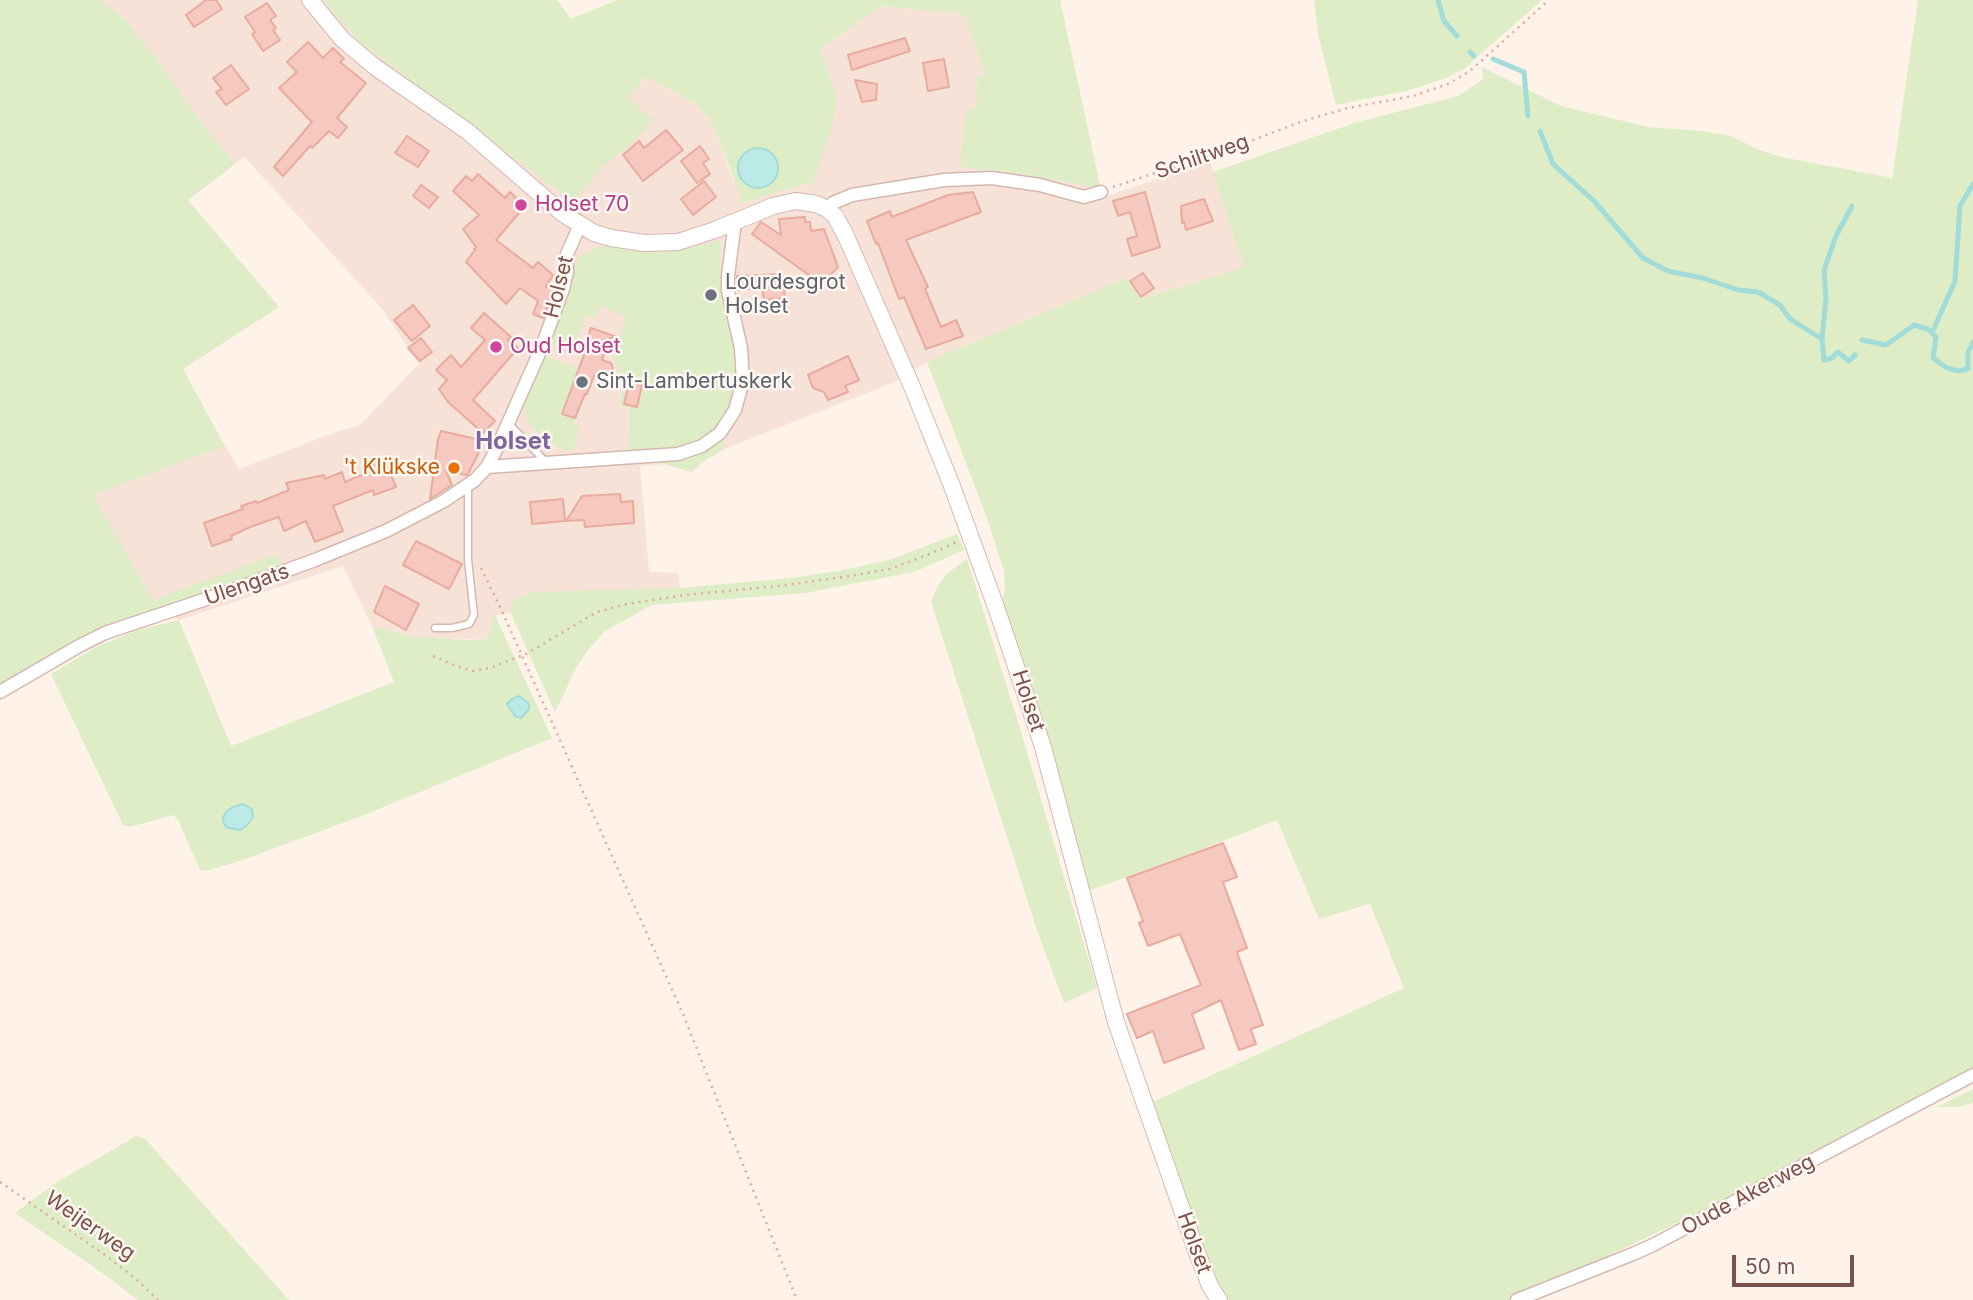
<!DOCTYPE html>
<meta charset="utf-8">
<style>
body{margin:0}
#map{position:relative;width:1973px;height:1300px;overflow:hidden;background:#fef2e9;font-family:Inter,sans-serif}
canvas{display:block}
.scale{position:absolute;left:1732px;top:1255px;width:122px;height:32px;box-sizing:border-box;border:4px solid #7b514a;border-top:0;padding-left:9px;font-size:21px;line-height:24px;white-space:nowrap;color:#7b514a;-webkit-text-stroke:5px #fff7f1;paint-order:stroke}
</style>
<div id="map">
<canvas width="1973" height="1300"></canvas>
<div class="scale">50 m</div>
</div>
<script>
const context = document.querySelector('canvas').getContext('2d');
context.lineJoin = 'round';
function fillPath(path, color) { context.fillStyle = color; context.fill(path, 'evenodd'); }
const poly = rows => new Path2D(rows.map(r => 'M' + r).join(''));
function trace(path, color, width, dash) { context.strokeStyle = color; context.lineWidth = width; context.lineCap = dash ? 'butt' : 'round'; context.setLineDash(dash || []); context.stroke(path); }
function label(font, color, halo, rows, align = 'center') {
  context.font = font + ' Inter,sans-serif'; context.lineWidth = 5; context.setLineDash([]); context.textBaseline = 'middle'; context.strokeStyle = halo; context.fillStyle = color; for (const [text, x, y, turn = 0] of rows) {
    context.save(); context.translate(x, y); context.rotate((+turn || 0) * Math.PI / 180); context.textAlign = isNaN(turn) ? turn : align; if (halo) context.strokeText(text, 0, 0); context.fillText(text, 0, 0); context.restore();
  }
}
fillPath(poly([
 [101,0,323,0,360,42,511,154,628,97,646,76,696,104,712,122,733,180,785,189,813,183,837,98,820,49,881,6,964,14,986,75,976,77,977,104,961,167,1010,172,1094,187,1100,185,1104,197,1210,161,1244,267,1141,299,1126,278,927,362,895,382,724,449,703,462,692,472,665,464,640,466,649,572,678,573,680,588,496,615,488,639,434,639,415,637,372,626,343,566,179,620,153,600,92,495,225,446,239,469,339,431,359,426,419,364,383,310,245,157,235,164,193,111,154,55,124,18]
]), '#f6e2d7');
fillPath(poly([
 [0,0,101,0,124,18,154,55,193,111,235,164,188,200,279,307,183,369,225,446,93,495,153,600,277,554,283,567,128,625,0,691],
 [323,0,557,0,571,19,617,0,1060,0,1100,185,1094,187,1010,172,961,167,964,117,977,104,976,77,986,75,964,14,881,6,820,49,837,98,831,129,813,183,786,189,743,203,712,122,696,104,646,76,629,97,641,110,654,120,626,149,603,166,573,202,360,42],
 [760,148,771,152,742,179,738,167,748,151],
 [1314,0,1542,0,1464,69,1446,78,1410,90,1336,105,1318,35],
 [1918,0,1973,0,1973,1075,1730,1198,1546,1285,1508,1300,1221,1300,1148,1104,1404,988,1370,904,1319,919,1277,820,1192,853,1088,891,998,609,1005,592,1004,571,986,515,927,362,1126,278,1141,299,1244,267,1213,172,1354,123,1458,96,1483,79,1482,67,1561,106,1648,127,1701,131,1731,136,1759,150,1781,157,1887,177,1892,179],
 [721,240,720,269,723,306,732,339,736,375,731,400,724,417,724,449,703,462,692,472,665,464,629,450,630,408,620,405,625,381,616,378,618,369,613,356,626,316,600,306,595,318,585,316,573,351,548,342,561,316,579,257,593,249,609,245,626,251,654,252,686,249],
 [543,354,578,369,563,414,575,418,574,424,579,426,573,452,559,448,542,437,528,423,524,405],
 [957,534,964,550,914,572,805,593,652,605,605,631,588,650,577,666,555,712,510,612,515,599,534,592,680,588,791,578,843,570,889,560],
 [967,559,1018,722,1097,988,1064,1003,1038,933,931,602,937,587,947,574],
 [495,615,552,738,359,817,248,858,207,871,200,870,178,820,173,815,130,827,123,825,51,674,98,646,138,630,179,620,231,746,394,682,372,626,415,637,467,640,488,639],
 [1973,1089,1973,1103,1958,1107,1937,1107],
 [136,1136,145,1139,289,1300,138,1300,101,1272,15,1213,54,1184]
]), '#deedc5');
const water = poly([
 '738 168a20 20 0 1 1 40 0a20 20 0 1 1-40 0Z',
 [519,696,529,704,529,709,521,718,515,716,507,704,512,699,519,696],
 [243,804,252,809,253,817,248,824,241,830,228,828,224,824,223,818,226,812,231,808,243,804]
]);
fillPath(water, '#bbeae7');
trace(water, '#a1dcd9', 2);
trace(poly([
 [1438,0,1444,21,1457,36],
 [1470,52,1474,56],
 [1493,59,1524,72,1528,116],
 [1540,131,1553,164,1594,201,1643,258,1668,271,1703,278,1738,290,1758,292,1780,305,1790,319,1822,339,1824,360,1832,358,1838,352,1849,361,1855,355],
 [1932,333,1955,281,1960,206,1973,184],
 [1822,339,1826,298,1824,270,1836,236,1852,206],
 [1862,340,1886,345,1914,325,1928,329,1936,337,1933,358,1947,368,1959,371,1968,369,1968,353,1973,342]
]), '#a1dcd9', 5);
const building = poly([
 [206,0,216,0,222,9,194,27,186,15,206,0],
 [267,3,276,16,270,20,276,28,273,30,280,40,263,51,252,34,255,32,245,17,267,3],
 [905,38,910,51,852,70,848,55,905,38],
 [308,42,323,58,333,48,344,59,340,62,366,83,337,118,347,127,338,138,329,131,312,148,310,146,283,176,274,167,312,122,279,88,297,72,287,62,308,42],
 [944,59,949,87,928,91,923,63,944,59],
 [231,65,249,89,226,105,216,92,222,89,213,78,231,65],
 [855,80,877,84,876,100,862,102,855,80],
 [666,130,683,150,643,181,623,155,639,141,644,148,666,130],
 [407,136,429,151,418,167,395,153,407,136],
 [700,146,709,159,703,163,710,174,697,183,681,161,700,146],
 [478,174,505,198,510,192,525,206,496,240,533,268,538,262,553,275,546,287,554,288,543,318,533,314,538,301,520,288,506,304,466,262,475,250,474,249,476,247,463,229,479,215,453,191,466,176,472,181,478,174],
 [704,181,716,197,693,215,681,199,704,181],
 [421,185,438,197,429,208,413,196,421,185],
 [973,192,981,212,906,240,928,287,925,289,941,327,956,320,963,336,926,349,904,297,899,299,878,243,876,244,867,221,890,211,892,217,948,195,973,192],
 [1145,192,1160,247,1132,256,1127,239,1137,236,1130,212,1118,216,1113,201,1145,192],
 [1204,199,1213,221,1186,230,1184,222,1182,223,1181,206,1204,199],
 [805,217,805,222,810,222,811,231,824,229,838,267,818,288,813,278,752,234,761,222,781,235,779,219,805,217],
 [1143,273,1154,288,1141,297,1130,281,1143,273],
 [782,274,785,298,764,300,762,288,737,290,737,276,782,274],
 [413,305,430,326,412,341,394,320,413,305],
 [484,313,511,337,508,340,518,348,473,400,495,421,483,433,448,402,439,389,447,380,436,370,451,355,461,367,485,340,471,328,484,313],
 [591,328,617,337,610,338,602,360,611,363,613,368,611,377,594,376,587,394,585,394,575,418,562,414,588,344,585,345,591,328],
 [421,338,432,352,420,361,408,348,421,338],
 [848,356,859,380,845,386,848,392,828,400,824,392,813,388,808,375,848,356],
 [629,383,642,385,637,407,624,404,629,383],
 [441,431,481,440,478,454,468,474,466,475,446,471,452,485,430,499,438,439,441,431],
 [385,460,396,487,374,495,373,490,333,506,343,531,315,542,306,521,284,531,279,517,250,527,231,536,232,539,212,546,204,523,243,509,241,506,256,501,257,503,289,490,286,483,324,475,325,479,342,472,345,482,373,470,371,465,385,460],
 [620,494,621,502,633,501,634,523,585,527,584,520,566,521,582,496,620,494],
 [563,499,565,521,532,524,530,502,563,499],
 [416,541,462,564,449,589,403,565,416,541],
 [385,586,419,604,406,630,374,612,385,586],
 [1223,843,1237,877,1223,882,1247,948,1237,952,1263,1025,1251,1029,1256,1044,1239,1050,1221,1000,1192,1014,1204,1048,1164,1063,1153,1031,1137,1038,1127,1014,1201,985,1180,934,1148,946,1139,923,1143,921,1127,878,1223,843]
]);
fillPath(building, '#f5c9bf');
trace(building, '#e9ab9e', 2);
const service = poly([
 [508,423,546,462],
 [435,628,452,628,469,624,474,615,468,560,468,486]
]);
const minor = poly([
 [827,209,833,203,852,195,944,180,992,178,1040,185,1084,197,1101,192],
 [487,467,678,454,702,446,720,433,735,410,743,381,741,348,728,291,728,276,735,221],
 [0,692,79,646,105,633,230,591,315,560,386,531,444,501,475,480,487,467,497,448,541,349,563,289,567,272,567,254,580,225],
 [1517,1300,1633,1254,1653,1245,1973,1075]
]);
const tertiary = poly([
 [310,0,342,39,375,67,467,131,562,213,594,233,611,238,644,243,678,242,715,230,773,206,796,201,816,204,827,209,835,216,845,234,913,389,952,486,996,607,1043,747,1116,1022,1196,1250,1210,1286,1219,1300]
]);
trace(service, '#d4b8b0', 9);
trace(minor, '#d4b8b0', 15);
trace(tertiary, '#d4b8b0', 18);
trace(poly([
 [1113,187,1243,144,1303,121,1348,108,1413,96,1448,84,1470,71,1549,0],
 [481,568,501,609,683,1014,797,1300],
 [433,656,456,666,473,671,490,668,526,654,597,612,627,604,685,595,787,585,850,576,890,569,927,555,957,542],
 [0,1182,105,1255,136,1279,158,1300]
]), '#dbaba1', 2.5, [2, 5]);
trace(service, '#fff', 6);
trace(minor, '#fff', 12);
trace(tertiary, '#fff', 16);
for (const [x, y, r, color] of [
 [521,205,7,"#d1479c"],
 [711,295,7,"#6b7280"],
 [496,347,7,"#d1479c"],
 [582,382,7,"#6b7280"],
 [454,468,7,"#e8710a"]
]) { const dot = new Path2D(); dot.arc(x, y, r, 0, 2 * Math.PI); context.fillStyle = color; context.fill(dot); trace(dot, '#fff7f1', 2.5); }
label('21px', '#7b514a', '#fff7f1', [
 ["Schiltweg",1202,157,-19],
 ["Holset",559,287,-76],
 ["Ulengats",247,585,-19],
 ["Holset",1028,701,72],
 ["Oude Akerweg",1748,1195,-28],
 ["Weijerweg",90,1226,35],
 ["Holset",1194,1243,70]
]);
label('21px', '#b23c85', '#fff7f1', [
 ["Holset 70",535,205],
 ["Oud Holset",510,347]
], 'left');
label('21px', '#5b616d', '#fff7f1', [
 ["Lourdesgrot",725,283],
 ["Holset",725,307],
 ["Sint-Lambertuskerk",596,382]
], 'left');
label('21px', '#c56008', '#fff7f1', [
 ["'t Klükske",440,468]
], 'right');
label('bold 24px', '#80669e', '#fff7f1', [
 ["Holset",513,442]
]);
</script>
